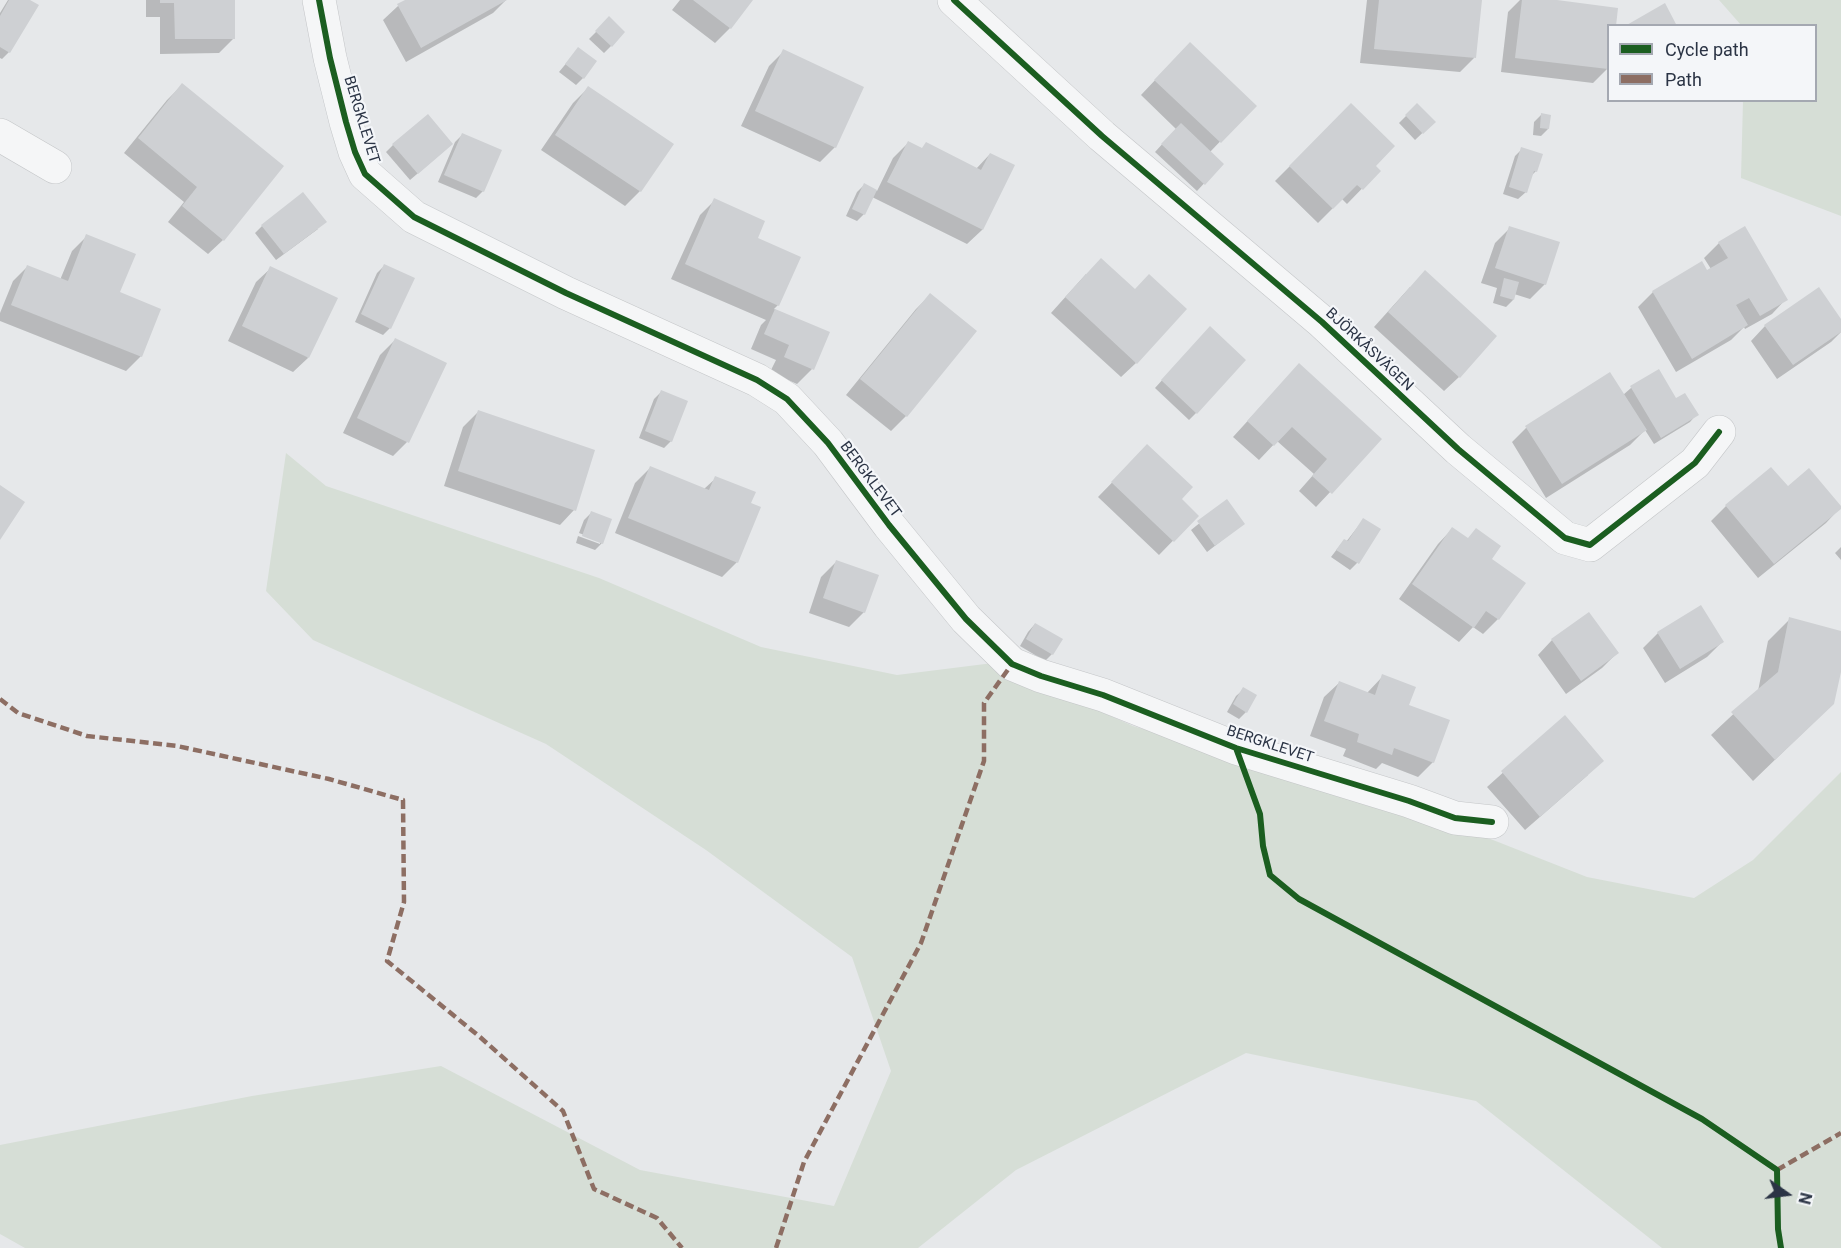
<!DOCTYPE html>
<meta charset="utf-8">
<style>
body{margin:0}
#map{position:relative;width:1841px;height:1248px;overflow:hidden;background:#e6e8ea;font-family:Roboto,sans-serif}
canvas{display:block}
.legend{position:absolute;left:1607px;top:24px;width:210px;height:78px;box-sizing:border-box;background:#f4f6f9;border:2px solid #a4a8b1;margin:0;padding:8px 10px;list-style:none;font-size:18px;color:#2b3445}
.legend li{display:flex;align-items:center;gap:12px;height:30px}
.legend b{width:30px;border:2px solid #a4a8b1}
.north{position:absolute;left:1757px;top:1164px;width:60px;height:60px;-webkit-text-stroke:4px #f4f6f9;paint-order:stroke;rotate:104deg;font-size:16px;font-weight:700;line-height:24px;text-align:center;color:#2b3445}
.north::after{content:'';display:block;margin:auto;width:21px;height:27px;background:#2b3445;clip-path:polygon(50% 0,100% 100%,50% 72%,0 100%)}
</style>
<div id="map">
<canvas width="1841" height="1248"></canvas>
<ul class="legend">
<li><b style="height:8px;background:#1b5e20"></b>Cycle path</li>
<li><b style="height:8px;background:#8d6e63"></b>Path</li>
</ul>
<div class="north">N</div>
</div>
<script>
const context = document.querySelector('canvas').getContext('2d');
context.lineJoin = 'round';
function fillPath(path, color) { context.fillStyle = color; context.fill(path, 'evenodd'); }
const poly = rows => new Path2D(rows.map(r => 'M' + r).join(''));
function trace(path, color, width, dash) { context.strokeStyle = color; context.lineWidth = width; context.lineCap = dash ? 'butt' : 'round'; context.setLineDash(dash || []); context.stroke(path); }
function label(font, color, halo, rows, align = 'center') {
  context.font = font + ' Roboto,sans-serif'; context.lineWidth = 4.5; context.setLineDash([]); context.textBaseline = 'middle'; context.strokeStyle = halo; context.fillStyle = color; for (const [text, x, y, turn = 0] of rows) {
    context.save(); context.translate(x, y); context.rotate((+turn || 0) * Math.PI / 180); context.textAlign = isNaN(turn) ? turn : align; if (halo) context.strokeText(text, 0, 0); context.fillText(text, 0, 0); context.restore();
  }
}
fillPath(poly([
 [1719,0,1841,0,1841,216,1741,178,1743,101,1816,100,1816,26,1741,25],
 [286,453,326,486,599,578,761,647,897,675,993,663,1133,726,1427,814,1587,877,1694,898,1753,860,1841,772,1841,1248,1662,1248,1476,1101,1246,1053,1016,1170,918,1248,25,1248,0,1234,0,1145,252,1096,441,1066,640,1170,834,1206,891,1071,852,957,706,850,546,744,313,640,266,591]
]), '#d6ded6');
fillPath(poly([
 [8,0,27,0,9,52,2,59,0,58,0,13],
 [146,0,233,0,233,39,219,53,160,54,160,17,146,17],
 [408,0,506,0,493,13,406,62,383,20,398,6],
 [680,0,751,0,730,28,715,43,672,10],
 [1367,0,1480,0,1474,58,1460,72,1360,63],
 [1520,0,1545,0,1608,26,1608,68,1593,83,1501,72,1508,12],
 [609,19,611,46,604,53,589,39],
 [578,49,583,78,576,85,559,72],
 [784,51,835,147,820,162,741,126,769,66],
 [1175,59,1254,106,1210,152,1222,164,1197,191,1155,152,1176,129,1141,95],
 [182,85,223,240,208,254,168,222,184,202,124,153,167,100],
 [588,88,672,144,640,191,625,206,541,150,573,103],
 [1351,105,1374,166,1379,171,1347,204,1342,199,1318,223,1275,181],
 [1417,105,1434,122,1415,140,1399,123],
 [1541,115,1548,129,1541,136,1533,135,1534,122],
 [462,135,483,191,476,198,438,182,455,142],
 [908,143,976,169,990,154,1013,166,982,230,967,244,872,197,864,214,857,221,846,216,857,192,864,185,877,191,893,158],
 [393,145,444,151,410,180,386,152],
 [1522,149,1536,171,1530,177,1526,192,1518,199,1503,194,1515,156],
 [715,200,756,239,778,305,774,309,828,333,812,369,797,384,770,372,776,360,751,349,761,325,766,320,671,279,700,215],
 [262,226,318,229,276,260,255,233],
 [1510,228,1545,284,1530,299,1514,294,1513,300,1506,307,1493,303,1497,288,1481,283,1495,243],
 [87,236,118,293,141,356,126,371,0,321,0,313,13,281,27,267,60,280,72,251],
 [1719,243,1786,299,1772,314,1745,329,1744,327,1731,340,1676,372,1638,307,1653,292,1711,269,1704,258],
 [384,266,390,328,383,335,355,322,377,273],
 [271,268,308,358,293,372,228,341,256,282],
 [1086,274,1136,363,1121,377,1051,313],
 [1410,287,1459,377,1444,391,1374,327],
 [930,295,975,331,906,416,891,431,846,395,916,309],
 [1841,321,1841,332,1831,342,1777,379,1751,341,1765,326],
 [1203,335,1196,413,1189,420,1155,388],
 [395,340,407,442,393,456,343,433,380,355],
 [1658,371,1676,400,1697,414,1690,422,1654,444,1645,430,1630,445,1546,498,1512,442,1526,428,1623,395,1631,388],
 [1285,380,1380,439,1316,507,1299,491,1314,474,1277,441,1259,460,1233,437],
 [661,392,671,441,664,448,639,438,654,399],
 [478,412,574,510,560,525,444,486,463,427],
 [1133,461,1179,499,1197,516,1159,555,1098,497],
 [650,468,704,489,716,478,749,504,737,562,722,577,615,533,635,483],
 [1787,488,1840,508,1826,523,1758,578,1711,521,1726,506],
 [1227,501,1243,524,1207,552,1191,530],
 [591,513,602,543,595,550,576,543,578,536,600,544,600,541,579,533,584,520],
 [1363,520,1357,563,1350,570,1331,557,1344,540,1346,542],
 [1452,529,1490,559,1498,619,1483,634,1473,627,1459,642,1399,599,1438,544],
 [1841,547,1841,560,1835,553],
 [836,562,864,612,849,627,809,613,821,577],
 [1700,607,1722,642,1707,657,1665,683,1643,648,1658,633],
 [1790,619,1841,633,1841,665,1810,726,1753,781,1711,735,1758,691,1768,641],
 [1035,624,1052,654,1045,661,1020,646,1028,632],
 [1552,640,1617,653,1602,668,1566,694,1538,655],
 [1383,676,1407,706,1433,762,1418,777,1382,763,1376,769,1343,756,1346,749,1310,736,1324,697,1339,683,1367,693],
 [1244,689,1246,712,1239,719,1227,712,1236,696],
 [1565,717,1588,775,1525,830,1487,787]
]), '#0003');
fillPath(poly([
 [9,0,30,0,39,5,10,53,0,47,0,16],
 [160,0,235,0,235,39,175,39,174,3,160,3],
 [405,0,507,0,421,48,397,4],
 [693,0,753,0,731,29],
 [1379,0,1482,0,1476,58,1374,49],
 [1522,0,1557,0,1618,8,1616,26,1608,26,1608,69,1515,58],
 [1665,3,1677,26,1625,26],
 [609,16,625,32,612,47,595,31],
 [1190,42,1257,106,1221,143,1154,80],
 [578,47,597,61,584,79,565,64],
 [783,49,864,87,836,148,755,111],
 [182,83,284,166,224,241,182,206,197,187,138,138],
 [588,86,674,144,641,192,555,135],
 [1351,103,1395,146,1376,166,1381,171,1363,190,1357,185,1333,209,1289,166],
 [1417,103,1436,122,1423,134,1405,115],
 [1541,113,1551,115,1549,129,1540,128],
 [428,114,453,144,418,174,392,144],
 [1181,123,1224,164,1205,185,1161,144],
 [462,133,502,150,484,192,444,175],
 [908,141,922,148,926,142,981,170,990,153,1015,165,983,230,887,182],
 [1521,147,1543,154,1537,172,1534,171,1527,193,1509,187],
 [864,183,877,190,865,215,852,209],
 [303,192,327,222,284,254,261,225],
 [714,198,765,221,758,238,801,257,779,306,685,264],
 [1509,226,1560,242,1546,285,1495,268],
 [1745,226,1788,300,1760,316,1749,298,1736,305,1748,325,1692,359,1652,291,1702,261,1707,270,1728,258,1718,242],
 [86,234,136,254,120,292,161,309,142,357,11,305,27,265,68,281],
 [1101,258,1135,289,1149,274,1187,309,1137,364,1065,297],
 [384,264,415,278,391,329,361,314],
 [270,266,338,298,309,358,242,326],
 [1425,270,1497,336,1460,378,1388,312],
 [1504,278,1519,282,1514,300,1500,296],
 [1819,287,1841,319,1841,332,1793,365,1764,325],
 [930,293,977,331,907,417,860,379],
 [775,309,830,332,814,370,784,357,789,345,764,334],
 [1210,326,1246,360,1197,414,1161,380],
 [395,338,447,363,409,443,357,418],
 [1299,363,1382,439,1332,494,1312,476,1327,459,1292,427,1274,446,1247,421],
 [1659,369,1676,398,1685,393,1699,415,1661,438,1630,386],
 [1610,372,1647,430,1562,484,1525,426],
 [661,390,688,401,672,442,645,431],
 [478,410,595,450,576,511,458,471],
 [1147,444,1193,487,1182,499,1199,516,1174,542,1111,482],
 [650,466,709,490,715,476,756,492,751,503,761,507,738,563,628,518],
 [1771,467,1788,486,1809,468,1841,506,1841,509,1774,564,1725,505],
 [0,485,25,502,0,540],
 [1227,499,1245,524,1215,546,1197,521],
 [591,511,612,519,603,544,582,536],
 [1363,518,1381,529,1359,564,1336,550,1344,539,1348,541],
 [1452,527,1468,538,1476,528,1501,546,1492,559,1526,583,1499,620,1486,611,1474,628,1412,584],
 [836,560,879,575,865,613,823,598],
 [1701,605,1724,642,1680,669,1657,632],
 [1589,612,1619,653,1581,681,1551,639],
 [1789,617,1841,631,1841,672,1834,704,1775,760,1731,712,1778,672],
 [1035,623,1063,639,1053,655,1026,639],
 [1382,674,1416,687,1409,705,1450,720,1434,763,1394,748,1392,755,1357,742,1359,734,1324,721,1339,681,1375,695],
 [1243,687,1257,695,1247,713,1233,704],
 [1565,715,1604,761,1540,817,1501,771]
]), '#ced0d3');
const street = poly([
 [319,0,330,58,346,122,355,152,365,174,414,217,566,293,757,380,787,399,828,443,889,525,966,619,1012,664,1041,676,1103,695,1236,748,1409,801,1455,818,1492,822],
 [954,0,1102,136,1322,322,1458,449,1565,538,1590,545,1695,463,1719,432],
 [0,135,55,167]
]);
trace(street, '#c4c6c8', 34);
trace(street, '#f5f6f7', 33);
trace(poly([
 [0,699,18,713,87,736,177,746,329,779,403,800,404,902,387,961,480,1037,563,1111,594,1189,657,1218,682,1248],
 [1777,1170,1841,1133],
 [776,1248,804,1162,921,943,984,761,984,703,1012,664]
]), '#8d6e63', 4.5, [9, 4.5]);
trace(poly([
 [319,0,330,58,346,122,355,152,365,174,414,217,566,293,757,380,787,399,828,443,889,525,966,619,1012,664,1041,676,1103,695,1236,748,1409,801,1455,818,1492,822],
 [954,0,1102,136,1322,322,1458,449,1565,538,1590,545,1695,463,1719,432],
 [1236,748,1260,814,1263,846,1270,875,1299,899,1702,1119,1777,1170,1778,1229,1781,1248]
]), '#1b5e20', 6);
label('15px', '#2b3445', '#f4f6f9', [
 ["BERGKLEVET",361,120,73],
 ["BJÖRKÅSVÄGEN",1369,350,43],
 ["BERGKLEVET",870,480,53],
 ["BERGKLEVET",1270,745,18]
]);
</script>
